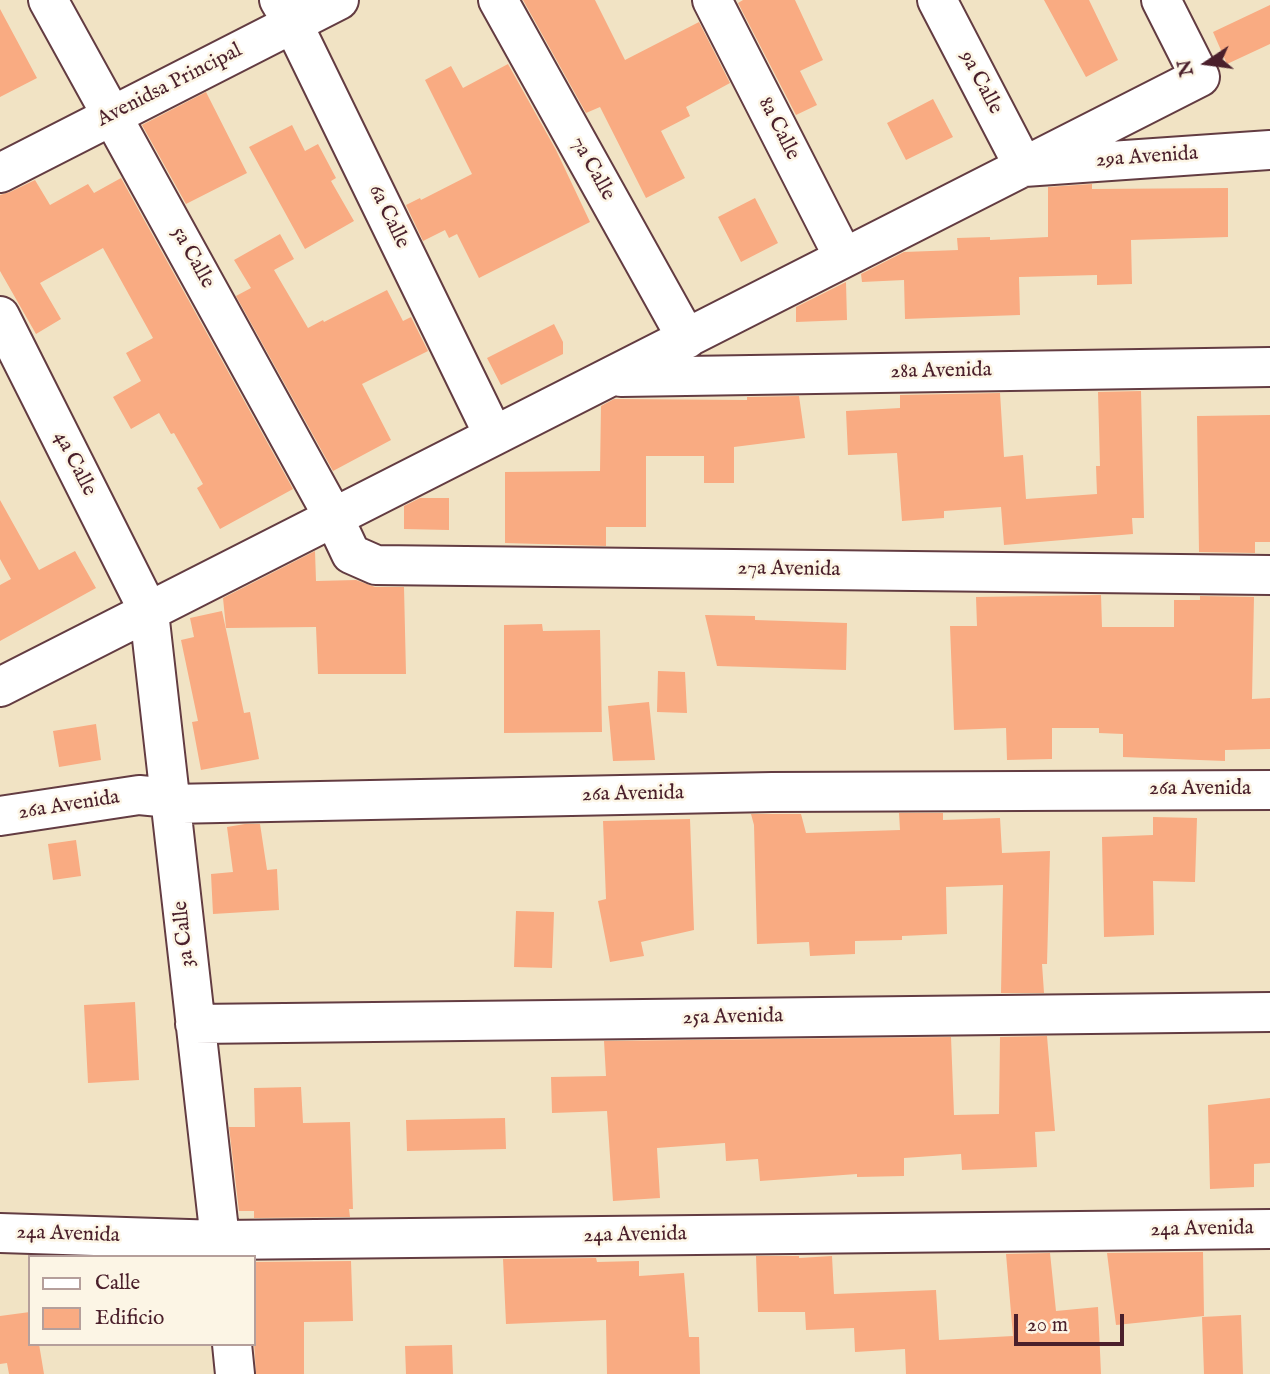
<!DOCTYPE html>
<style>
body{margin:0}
#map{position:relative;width:1270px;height:1374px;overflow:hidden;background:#f1e3c4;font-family:"IM FELL English",serif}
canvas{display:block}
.legend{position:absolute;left:28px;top:1255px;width:228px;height:91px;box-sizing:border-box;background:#fcf5e5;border:2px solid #b59f9b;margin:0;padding:9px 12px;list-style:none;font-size:21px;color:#4a1f2b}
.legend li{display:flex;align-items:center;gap:14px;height:35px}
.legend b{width:35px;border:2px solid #b59f9b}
.north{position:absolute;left:1172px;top:28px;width:70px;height:70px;-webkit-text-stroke:5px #fcf5e5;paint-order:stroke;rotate:257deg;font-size:19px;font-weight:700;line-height:28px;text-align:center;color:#4a1f2b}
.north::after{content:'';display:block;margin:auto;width:24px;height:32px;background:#4a1f2b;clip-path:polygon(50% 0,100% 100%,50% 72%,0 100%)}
.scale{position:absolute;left:1014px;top:1314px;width:110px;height:32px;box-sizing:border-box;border:4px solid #4a1f2b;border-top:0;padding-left:9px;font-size:21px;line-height:24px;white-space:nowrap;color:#4a1f2b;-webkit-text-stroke:5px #fcf5e5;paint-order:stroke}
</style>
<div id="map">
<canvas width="1270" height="1374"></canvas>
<ul class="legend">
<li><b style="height:9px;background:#fff"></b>Calle</li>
<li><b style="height:19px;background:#f9ab82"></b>Edificio</li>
</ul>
<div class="north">N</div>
<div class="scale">20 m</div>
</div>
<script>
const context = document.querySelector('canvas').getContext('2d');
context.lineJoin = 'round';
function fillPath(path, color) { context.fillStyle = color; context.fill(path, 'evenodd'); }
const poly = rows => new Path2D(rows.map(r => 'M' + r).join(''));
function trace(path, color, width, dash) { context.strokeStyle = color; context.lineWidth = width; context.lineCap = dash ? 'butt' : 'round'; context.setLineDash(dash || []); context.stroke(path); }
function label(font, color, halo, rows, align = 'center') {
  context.font = font + ' "IM FELL English",serif'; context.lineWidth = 5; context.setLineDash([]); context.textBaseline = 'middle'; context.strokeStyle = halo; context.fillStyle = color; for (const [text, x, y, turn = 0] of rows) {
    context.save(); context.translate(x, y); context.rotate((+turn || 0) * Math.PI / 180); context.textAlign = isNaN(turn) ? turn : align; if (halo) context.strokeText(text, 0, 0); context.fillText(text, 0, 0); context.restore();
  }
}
fillPath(poly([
 [523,0,595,0,625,60,699,22,730,83,686,107,690,116,661,131,685,178,646,198,600,107,586,113],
 [743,0,795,0,823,60,800,71,817,105,796,115,738,3],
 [1044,0,1089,0,1118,60,1086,77],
 [1270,5,1270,44,1227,64,1213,32],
 [0,9,37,78,0,97],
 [508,64,556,150,590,222,479,278,457,234,449,238,445,230,423,241,406,205,420,198,421,200,472,174,425,80,451,66,463,88],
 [206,92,247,173,186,204,142,125],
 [933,99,953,137,906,160,887,123],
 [292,125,305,151,318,144,336,178,331,181,354,221,305,249,249,147],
 [121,178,293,489,220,529,197,488,203,484,174,433,171,434,159,413,131,429,113,397,141,381,126,353,153,338,103,248,40,283,61,319,36,334,0,271,0,195,10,192,35,180,50,205,88,184,94,193],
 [1092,184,1092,189,1228,188,1228,237,1131,240,1132,284,1097,285,1097,275,1019,277,1020,315,905,319,904,280,862,282,861,274,904,252,958,250,957,238,990,237,990,240,1048,237,1048,187],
 [755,198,778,243,741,262,718,217],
 [280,234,294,259,274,270,308,328,323,320,324,322,387,290,403,321,411,317,428,351,362,384,391,440,333,471,236,296,251,288,234,260],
 [846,282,847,320,796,322,796,307],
 [554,324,563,342,563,354,501,385,487,358],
 [1141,391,1144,518,1132,518,1133,534,1004,545,1001,507,944,511,944,518,902,521,897,453,848,455,846,411,900,408,900,395,1000,393,1004,457,1023,455,1026,499,1097,494,1096,466,1100,466,1098,392],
 [799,396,805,438,734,447,734,483,704,483,704,456,646,456,646,527,606,527,606,546,505,543,505,472,600,471,601,406,614,399,747,400,747,397],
 [1270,415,1270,542,1255,542,1255,553,1199,552,1197,416],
 [420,498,449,498,449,530,404,529,404,506],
 [0,500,39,570,75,551,96,588,0,641,0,585,11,579,0,559],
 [315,551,316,581,356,580,375,587,404,587,406,674,318,674,316,627,226,628,223,598],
 [1101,595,1102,627,1174,627,1174,600,1200,600,1200,596,1254,597,1252,699,1270,698,1270,749,1225,750,1225,761,1123,757,1123,734,1099,733,1099,728,1052,728,1052,759,1007,760,1006,728,954,730,950,626,977,626,976,597],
 [222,611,244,713,250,712,259,759,201,770,192,722,198,721,181,640,194,637,190,618],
 [705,615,755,616,755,620,847,623,846,670,717,666],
 [542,624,543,631,600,630,602,732,504,733,504,625],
 [658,671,685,672,687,713,657,712],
 [649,702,655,760,613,761,608,706],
 [96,724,101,760,59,767,53,731],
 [899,813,943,813,943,820,1000,818,1002,853,1050,851,1047,964,1042,964,1044,993,1001,993,1003,885,946,887,947,934,902,936,902,940,855,941,855,954,810,956,809,942,757,944,754,825,751,814,801,814,806,833,900,830],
 [1153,817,1197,818,1195,882,1153,881,1154,935,1104,937,1102,837,1153,835],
 [690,819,694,930,641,942,644,956,610,962,598,901,606,899,603,821],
 [245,824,260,824,267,870,277,869,279,910,213,914,211,874,233,872,227,827],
 [76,840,81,876,53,880,48,844],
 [516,911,554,912,552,968,514,967],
 [135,1002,139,1080,88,1083,84,1005],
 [1047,1036,1055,1131,1035,1132,1037,1167,962,1170,961,1154,904,1158,904,1176,857,1177,857,1174,760,1181,758,1159,726,1161,725,1143,657,1148,660,1198,613,1201,607,1111,552,1113,551,1077,606,1076,604,1041,951,1037,954,1115,999,1114,1000,1037],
 [301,1087,303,1123,350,1122,353,1209,349,1209,350,1217,254,1218,254,1211,239,1211,229,1127,255,1127,254,1088],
 [1270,1098,1270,1163,1254,1164,1254,1187,1210,1189,1208,1105],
 [505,1118,506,1149,407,1151,406,1120],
 [1203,1252,1204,1316,1116,1325,1107,1253],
 [1050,1253,1056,1311,1098,1307,1101,1374,906,1374,905,1349,855,1352,854,1328,806,1330,805,1312,758,1312,756,1256,799,1256,799,1258,832,1256,834,1294,936,1290,939,1340,1013,1336,1006,1254],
 [596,1258,597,1262,639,1261,639,1276,684,1273,689,1337,699,1337,700,1374,607,1374,606,1320,506,1324,503,1259],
 [351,1261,353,1321,304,1322,304,1374,256,1374,254,1342,254,1262],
 [30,1312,30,1344,39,1344,44,1374,9,1374,7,1363,0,1364,0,1316],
 [1241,1315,1243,1374,1204,1374,1202,1317],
 [452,1345,453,1374,406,1374,405,1346]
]), '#f9ab82');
const minor = poly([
 [48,0,334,518,351,554,376,565,1270,575],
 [279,0,293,24,494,436],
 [498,0,687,339],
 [712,0,844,258],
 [937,0,1024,167,1270,150],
 [0,173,339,0],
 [0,316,149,612,222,1257],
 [621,377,1270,367],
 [0,687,1200,77,1161,0],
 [0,816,139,795,160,797,170,804,772,792,1270,790],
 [195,1024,1270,1012],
 [0,1233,220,1240,1270,1229],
 [232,1344,235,1374]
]);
trace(minor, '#633c42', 42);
trace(minor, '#fff', 38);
label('21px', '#4a1f2b', '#fcf5e5', [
 ["9a Calle",980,83,62],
 ["Avenidsa Principal",170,86,-27],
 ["8a Calle",778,129,63],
 ["29a Avenida",1147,158,-4],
 ["7a Calle",592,169,61],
 ["6a Calle",388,217,64],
 ["5a Calle",192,258,61],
 ["28a Avenida",941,372,-1],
 ["4a Calle",74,464,63],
 ["27a Avenida",789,570,1],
 ["26a Avenida",1200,790],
 ["26a Avenida",633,795,-1],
 ["26a Avenida",69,806,-9],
 ["3a Calle",185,934,-96],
 ["25a Avenida",733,1018,-1],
 ["24a Avenida",1202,1230,-1],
 ["24a Avenida",68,1235,2],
 ["24a Avenida",635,1236,-1]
]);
</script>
